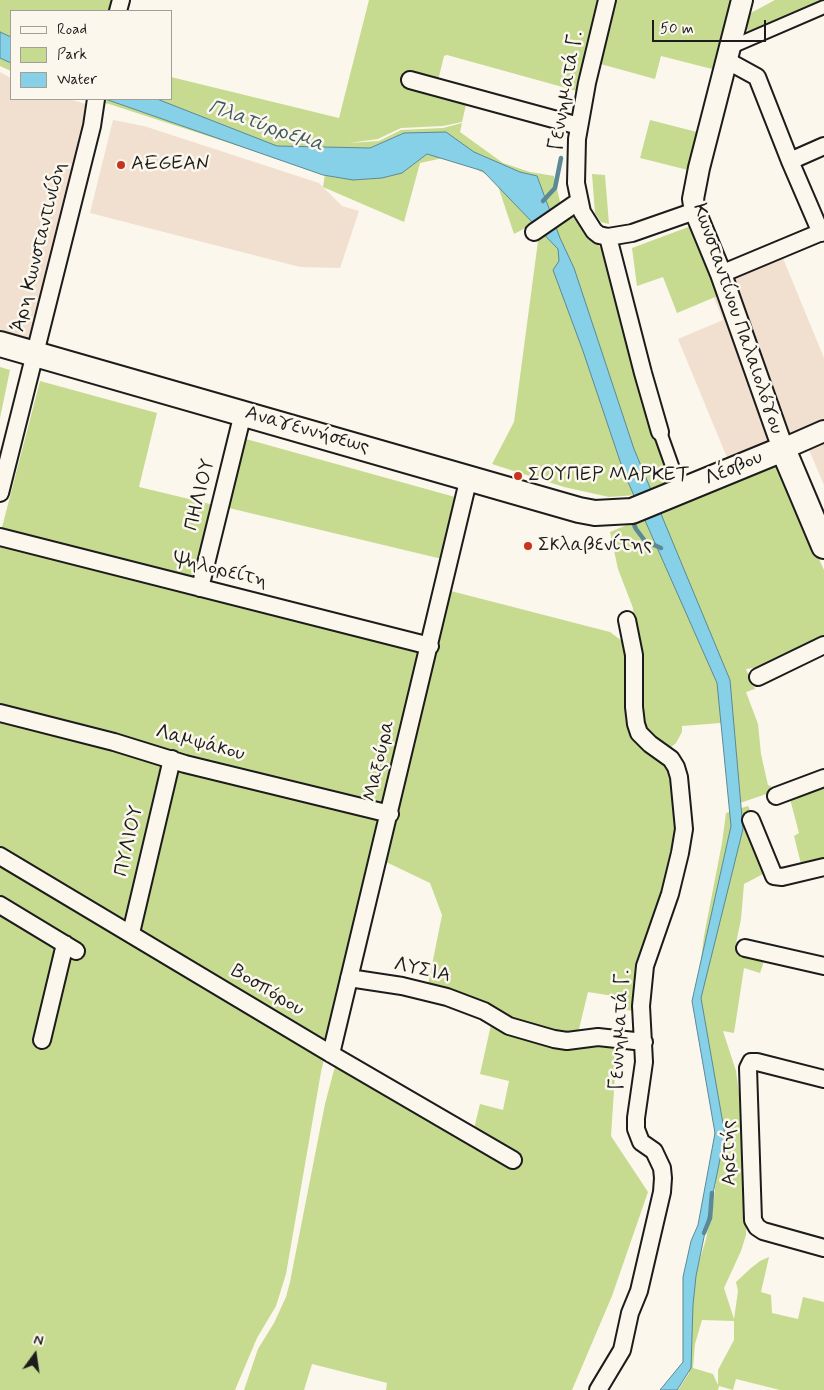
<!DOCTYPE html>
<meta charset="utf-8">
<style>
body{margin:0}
#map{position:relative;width:824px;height:1390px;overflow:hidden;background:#fbf7ec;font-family:Mynerve,sans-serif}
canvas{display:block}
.legend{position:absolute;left:10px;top:10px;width:162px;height:90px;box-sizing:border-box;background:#fbf7ec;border:1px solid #a29f99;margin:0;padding:6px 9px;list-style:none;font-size:15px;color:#1c1c1c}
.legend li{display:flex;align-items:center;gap:10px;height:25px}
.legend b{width:25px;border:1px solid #a29f99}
.north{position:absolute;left:10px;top:1330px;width:50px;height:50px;-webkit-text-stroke:4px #fbf7ec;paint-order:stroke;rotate:14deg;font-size:14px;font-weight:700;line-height:20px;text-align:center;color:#1c1c1c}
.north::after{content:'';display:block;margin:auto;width:18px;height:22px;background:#1c1c1c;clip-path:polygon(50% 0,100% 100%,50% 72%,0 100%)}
.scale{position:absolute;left:652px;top:20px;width:114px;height:22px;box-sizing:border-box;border:2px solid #1c1c1c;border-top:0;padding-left:6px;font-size:15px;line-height:18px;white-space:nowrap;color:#1c1c1c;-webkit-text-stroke:4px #fbf7ec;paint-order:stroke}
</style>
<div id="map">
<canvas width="824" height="1390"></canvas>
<ul class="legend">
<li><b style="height:6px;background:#fbf7ec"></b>Road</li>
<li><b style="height:14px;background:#c6da90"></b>Park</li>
<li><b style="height:14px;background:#86d1e7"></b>Water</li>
</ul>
<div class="north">N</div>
<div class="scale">50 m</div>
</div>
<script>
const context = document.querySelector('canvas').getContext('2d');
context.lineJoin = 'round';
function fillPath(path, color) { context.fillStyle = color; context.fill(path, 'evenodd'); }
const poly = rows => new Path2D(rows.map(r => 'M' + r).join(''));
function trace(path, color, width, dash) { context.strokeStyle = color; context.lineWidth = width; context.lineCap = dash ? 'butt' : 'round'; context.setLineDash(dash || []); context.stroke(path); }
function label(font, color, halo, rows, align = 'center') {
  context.font = font + ' Mynerve,sans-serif'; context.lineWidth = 5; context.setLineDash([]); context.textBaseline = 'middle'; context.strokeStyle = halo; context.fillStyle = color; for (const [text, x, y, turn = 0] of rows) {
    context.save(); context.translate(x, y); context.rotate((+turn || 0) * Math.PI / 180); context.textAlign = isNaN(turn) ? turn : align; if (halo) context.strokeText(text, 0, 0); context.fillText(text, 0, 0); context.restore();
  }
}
fillPath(poly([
 [0,72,11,78,11,99,69,99,89,105,28,341,0,334],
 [113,120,144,126,319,183,342,206,359,211,340,268,300,267,90,213],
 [778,246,824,358,824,485,801,431,728,460,678,339,723,320,705,275]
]), '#f1e0cf');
fillPath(poly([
 [0,0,119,0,115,11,11,11,11,71,0,66],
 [369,0,600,0,577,91,447,55,444,56,435,93,467,100,462,122,443,126,401,128,378,139,349,143,379,141,401,130,443,128,462,123,460,132,503,163,530,172,554,176,561,206,546,217,514,234,496,180,452,156,420,163,404,222,323,187,325,174,109,104,85,99,171,99,171,77,339,118],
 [613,0,735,0,716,70,661,56,655,79,597,63],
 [775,0,824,0,824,3,750,36,746,26,749,14],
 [650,120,697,132,688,170,640,158],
 [592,174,605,175,609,224,601,222,595,213],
 [571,215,594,241,604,251,650,424,672,486,637,495,609,497,564,487,492,464,514,422,538,241,541,235],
 [691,226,720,295,677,313,663,277,637,286,632,248],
 [0,367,10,370,0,418],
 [40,381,157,413,139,487,214,505,193,594,243,608,419,651,321,1072,286,1274,276,1306,257,1338,235,1390,0,1390,0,535],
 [246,439,455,497,442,559,229,508],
 [775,463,824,570,824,640,760,667,746,669,755,689,746,692,758,724,761,754,767,781,768,785,778,790,740,803,733,722,682,726,682,732,676,743,670,748,645,733,633,608,618,569,610,532],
 [451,591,610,632,626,644,631,723,672,770,677,835,637,1011,624,1010,620,997,588,992,578,1033,617,1044,611,1136,648,1192,612,1296,572,1390,386,1390,387,1383,312,1364,304,1390,244,1390,258,1349,274,1323,286,1297,290,1282,325,1104,334,1070,337,1065,470,1145,480,1104,503,1110,509,1081,480,1074,495,1007,428,985,442,915,430,883,386,862],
 [824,786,824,859,801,864,794,836,799,833,790,799],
 [748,806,753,816,765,873,744,884,741,919,735,948,767,952,760,973,744,968,734,1033,723,1031,736,1071,744,1130,747,1176,746,1235,741,1251,724,1288,734,1319,738,1291,736,1282,751,1268,760,1261,769,1257,761,1292,771,1295,772,1313,798,1319,803,1297,824,1302,824,1390,780,1390,736,1379,733,1390,719,1386,718,1390,678,1390,689,1373,688,1318,694,1279,706,1239,714,1200,716,1177,713,1100,697,991,704,936,722,843,726,813],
 [702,1320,734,1321,734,1340,718,1370,718,1385,713,1374,693,1368,695,1344]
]), '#c6da90');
const water = poly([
 [0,32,11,37,11,63,0,58,0,32],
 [105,99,157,99,277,146,370,148,404,133,446,132,474,152,520,172,537,176,560,238,574,268,634,449,730,680,743,829,701,998,725,1135,696,1276,693,1305,691,1368,677,1390,660,1390,683,1362,683,1277,691,1241,698,1225,715,1133,692,1001,731,826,717,683,624,473,583,351,553,270,559,261,558,249,483,171,427,154,402,173,382,178,353,180,323,175,105,99]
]);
fillPath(water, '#86d1e7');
trace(water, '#5c8996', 1);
trace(poly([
 [543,201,555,188,561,158],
 [631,518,636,529,645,541,661,548],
 [704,1233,710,1218,712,1193]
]), '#5c8996', 4.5);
const pedestrian = poly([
 [729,48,824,7],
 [660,432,681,491]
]);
const minor = poly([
 [607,0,587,83,577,139,576,183,582,212,594,231,599,235,608,237,632,233,695,211],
 [118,11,121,0],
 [726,60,757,77,790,161,821,233],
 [410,80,579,126],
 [790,161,824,146],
 [534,232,579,201],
 [608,237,643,373,660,432],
 [721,274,824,231],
 [0,493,92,126,96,99],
 [0,537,430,646],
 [200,588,243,413],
 [758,677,824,645],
 [0,713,114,742,185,764,390,814],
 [776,796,824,778],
 [751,820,774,876,782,877,824,867],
 [0,856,331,1054,513,1160],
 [0,905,76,951],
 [131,933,172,759],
 [745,948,824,966],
 [349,978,402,986,447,997,484,1011,509,1026,554,1039,567,1041,598,1037,644,1042],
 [42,1040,65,944],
 [331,1054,469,477],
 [824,1079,757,1062,751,1062,748,1068,753,1220,757,1227,763,1231,824,1248],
 [598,1390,622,1350,630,1313,639,1291,662,1192,663,1178,662,1168,654,1151,641,1142,636,1129,636,1118,644,1062,641,1006,645,966,670,894,680,853,684,829,679,777,676,767,671,759,650,744,639,733,636,724,634,707,634,655,627,620]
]);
const tertiary = poly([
 [742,0,699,168,693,199,695,211,721,274,783,449,824,431]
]);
const secondary = poly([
 [0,344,579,510,595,513,632,511,783,449,824,546]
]);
trace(pedestrian, '#1c1c1c', 16);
trace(minor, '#1c1c1c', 20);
trace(tertiary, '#1c1c1c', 24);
trace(secondary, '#1c1c1c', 28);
trace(pedestrian, '#fbf7ec', 12);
trace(minor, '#fbf7ec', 16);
trace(tertiary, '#fbf7ec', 20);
trace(secondary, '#fbf7ec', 24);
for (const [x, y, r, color] of [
 [121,165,5,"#c8321e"],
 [518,476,5,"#c8321e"],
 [528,546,5,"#c8321e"]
]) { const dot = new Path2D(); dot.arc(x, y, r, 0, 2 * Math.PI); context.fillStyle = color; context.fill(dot); trace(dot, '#fbf7ec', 2); }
label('20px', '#1c1c1c', '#fbf7ec', [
 ["Γεννηματά Γ.",567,91,-80],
 ["Άρη Κωνσταντινίδη",40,247,-76],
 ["Κωνσταντίνου Παλαιολόγου",737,319,71],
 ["Αναγεννήσεως",307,431,16],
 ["Λέσβου",734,469,-23],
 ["ΠΗΛΙΟΥ",201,495,-76],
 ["Ψηλορείτη",220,571,14],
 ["Λαμψάκου",200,744,15],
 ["Μαξούρα",380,761,-77],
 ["ΠΥΛΙΟΥ",130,841,-77],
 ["ΛΥΣΙΑ",422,971,12],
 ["Βοσπόρου",267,991,31],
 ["Γεννηματά Γ.",621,1030,-87],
 ["Αρετής",730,1153,-91]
]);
label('20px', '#1c1c1c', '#fbf7ec', [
 ["AEGEAN",131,165],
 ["ΣΟΥΠΕΡ ΜΑΡΚΕΤ",528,476],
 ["Σκλαβενίτης",538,546]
], 'left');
label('italic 21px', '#415b63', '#fbf7ec', [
 ["Πλατύρρεμα",266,127,19]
]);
</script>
